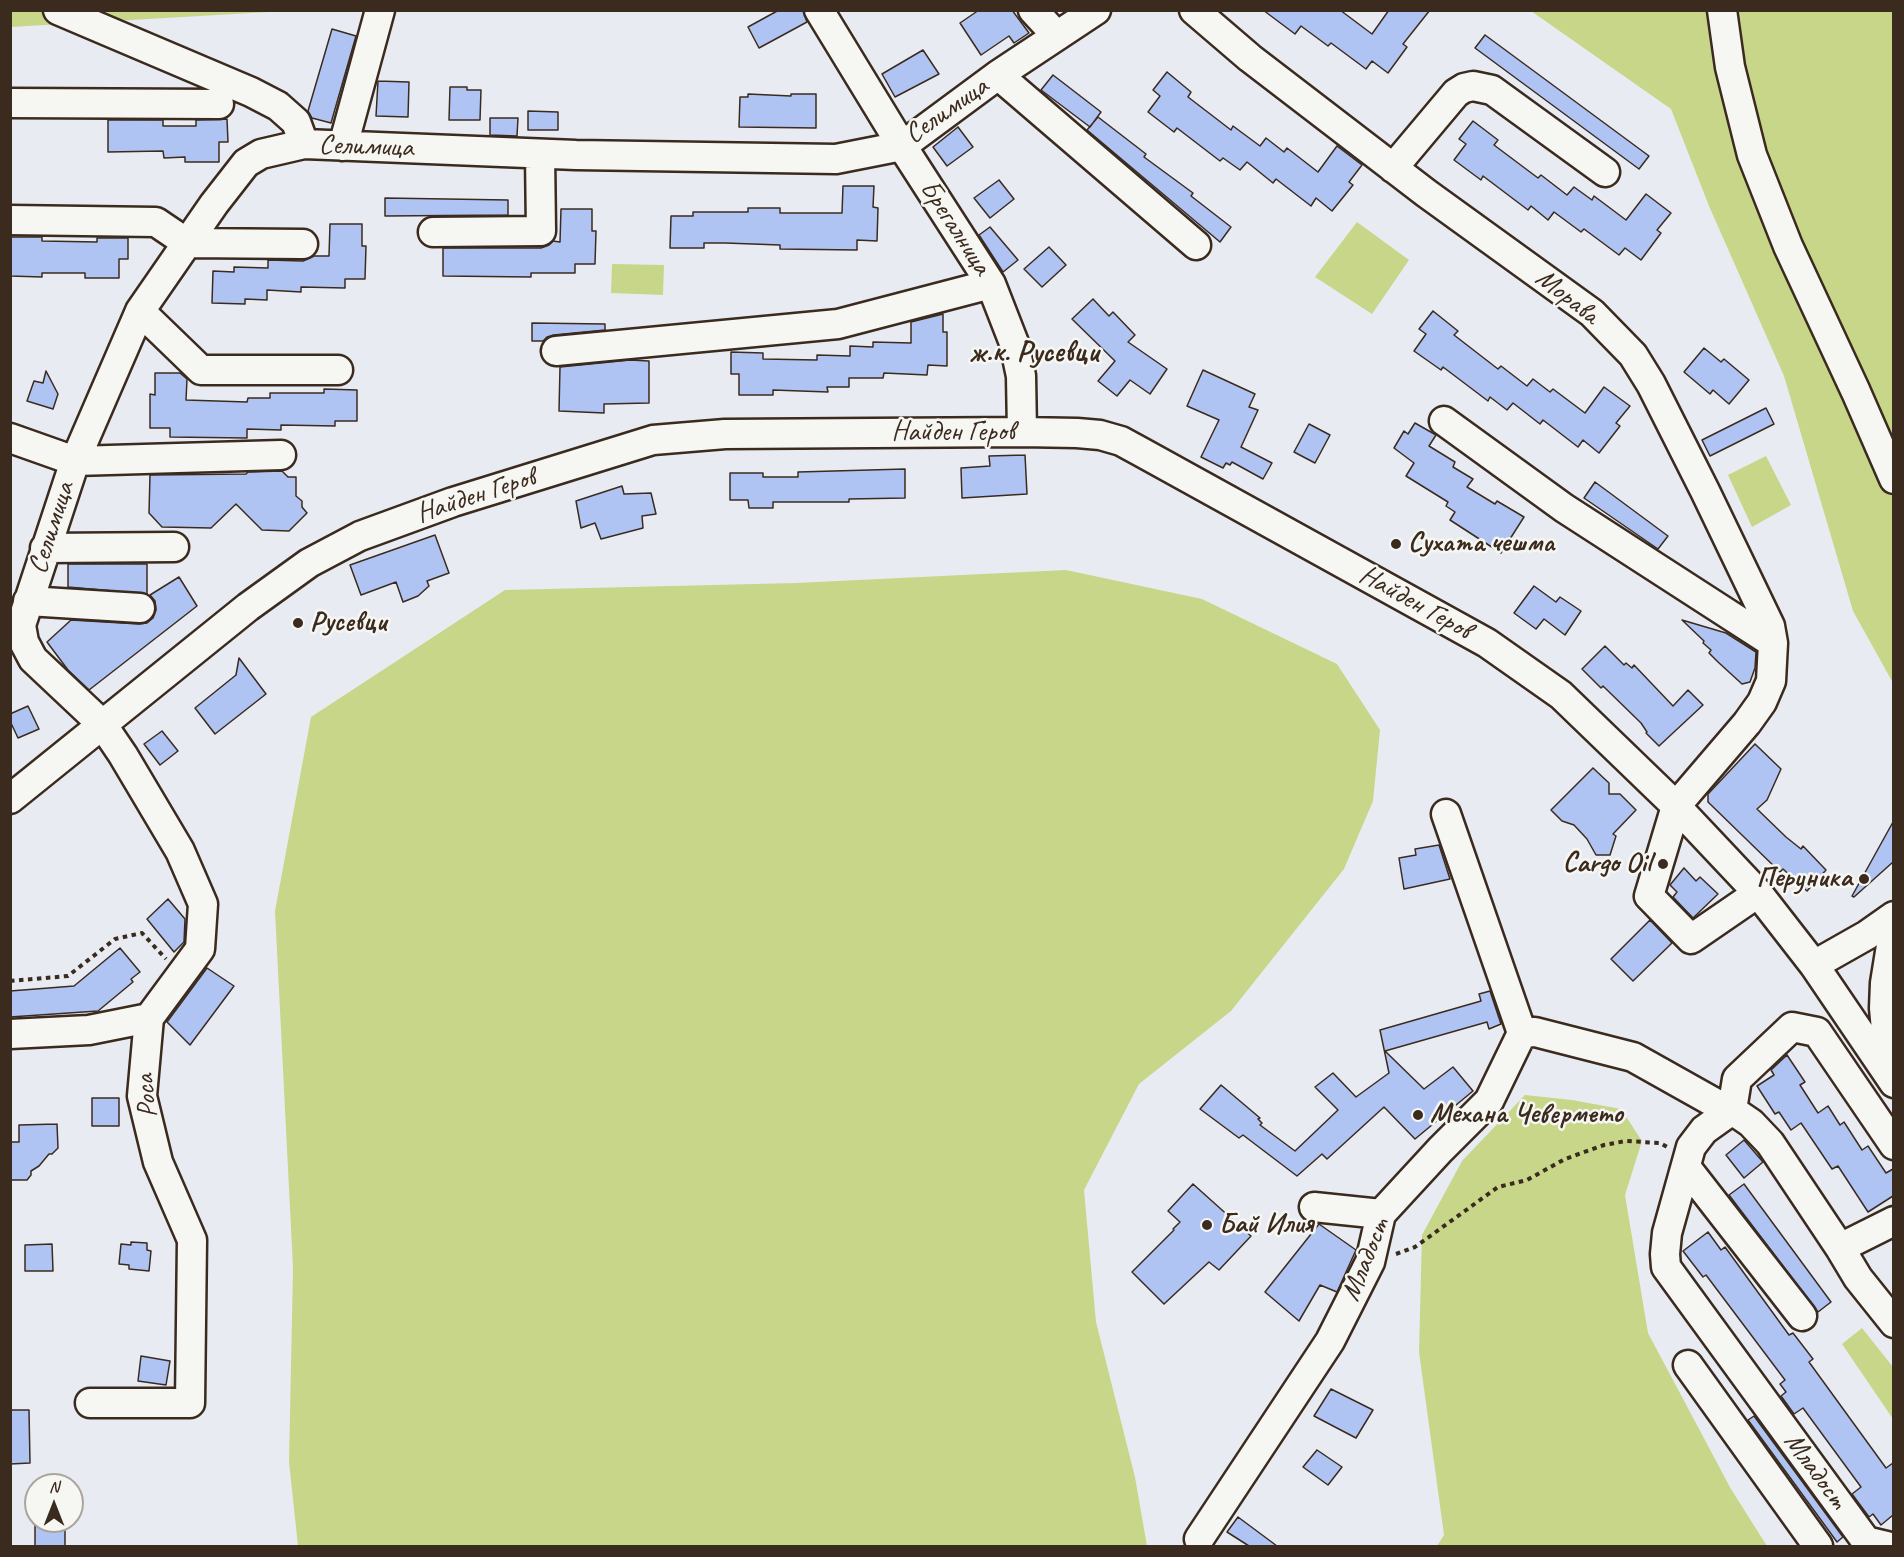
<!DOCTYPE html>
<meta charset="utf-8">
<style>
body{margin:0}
#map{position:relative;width:1904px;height:1557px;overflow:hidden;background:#e8ecf2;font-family:Caveat,sans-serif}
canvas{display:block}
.frame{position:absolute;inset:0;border:12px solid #3b2a1e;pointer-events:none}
.north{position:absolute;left:24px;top:1473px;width:60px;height:60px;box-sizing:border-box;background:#f6f6f2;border:2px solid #aba49d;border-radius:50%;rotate:0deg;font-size:16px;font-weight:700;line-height:24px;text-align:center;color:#3b2a1e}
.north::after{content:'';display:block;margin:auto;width:21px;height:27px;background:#3b2a1e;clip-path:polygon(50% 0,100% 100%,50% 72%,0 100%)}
</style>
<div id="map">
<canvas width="1904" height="1557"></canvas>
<div class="frame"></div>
<div class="north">N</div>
</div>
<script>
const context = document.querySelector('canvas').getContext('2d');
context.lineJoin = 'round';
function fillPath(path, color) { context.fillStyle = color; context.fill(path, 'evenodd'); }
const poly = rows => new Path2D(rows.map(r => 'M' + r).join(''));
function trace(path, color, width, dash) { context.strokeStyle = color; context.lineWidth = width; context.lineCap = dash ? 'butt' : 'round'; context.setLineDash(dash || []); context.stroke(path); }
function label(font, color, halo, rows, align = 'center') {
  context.font = font + ' Caveat,sans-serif'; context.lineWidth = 5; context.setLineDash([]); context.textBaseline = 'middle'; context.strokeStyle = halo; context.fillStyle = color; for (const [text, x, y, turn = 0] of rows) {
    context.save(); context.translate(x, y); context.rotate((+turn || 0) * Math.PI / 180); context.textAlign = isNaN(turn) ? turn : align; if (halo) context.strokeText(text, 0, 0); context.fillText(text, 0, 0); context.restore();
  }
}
fillPath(poly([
 [11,11,286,11,11,27],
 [1531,11,1893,11,1893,683,1853,611,1784,376,1709,206,1671,109],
 [1357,222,1409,260,1372,314,1315,277],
 [612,264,664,265,663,295,611,293],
 [1766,456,1791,505,1752,527,1728,475],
 [1066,570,1202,599,1337,664,1380,730,1373,801,1344,869,1231,1011,1139,1084,1084,1190,1096,1322,1135,1477,1147,1546,298,1546,289,1462,293,1268,275,911,311,717,505,590,796,583],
 [1525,1095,1572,1100,1621,1109,1642,1141,1625,1195,1648,1333,1731,1489,1767,1546,1437,1546,1444,1535,1419,1352,1422,1235,1462,1161],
 [1862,1328,1893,1367,1893,1419,1842,1344]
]), '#c8d689');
const building = poly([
 [779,10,803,10,807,22,759,48,748,27,779,10],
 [979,10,1012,10,1029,33,1014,43,1009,36,981,55,960,23,979,10],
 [1263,10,1340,10,1372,34,1389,10,1430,10,1403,44,1407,47,1388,73,1372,61,1366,69,1331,43,1328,46,1301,26,1295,34,1263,10],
 [332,29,356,36,331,123,312,118,308,111,332,29],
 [1485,35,1649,156,1639,169,1475,48,1485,35],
 [923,50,939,74,895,97,882,74,923,50],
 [1167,72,1191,92,1188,97,1231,130,1233,126,1260,146,1266,138,1284,152,1287,148,1318,172,1337,146,1362,165,1349,182,1353,185,1332,211,1316,198,1311,206,1276,179,1273,183,1247,162,1240,170,1223,158,1220,161,1177,128,1174,132,1148,112,1160,96,1153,90,1167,72],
 [1053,75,1101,112,1090,127,1041,90,1053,75],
 [378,81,409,82,408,117,376,116,378,81],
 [450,87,467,87,467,90,481,90,480,120,449,120,450,87],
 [748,94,791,96,791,94,816,94,816,128,739,127,740,97,748,97,748,94],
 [528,111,558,112,558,130,528,130,528,111],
 [1098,117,1146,154,1144,157,1193,193,1191,196,1231,227,1220,242,1087,130,1098,117],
 [490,118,518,118,517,136,490,135,490,118],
 [227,119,228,142,219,142,219,162,185,162,185,157,164,158,163,151,108,152,108,120,163,120,163,126,196,126,196,120,227,119],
 [1473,121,1498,140,1494,145,1538,178,1541,175,1567,195,1574,187,1592,200,1594,196,1626,220,1646,194,1671,213,1657,230,1661,233,1641,260,1625,248,1619,255,1584,229,1581,232,1554,212,1548,220,1531,206,1528,210,1483,176,1481,180,1454,160,1466,144,1459,139,1473,121],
 [958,127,973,147,947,166,933,147,958,127],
 [999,180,1014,199,990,218,974,198,999,180],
 [843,186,874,186,873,207,878,208,877,241,857,240,857,250,780,249,780,245,725,243,704,243,704,248,670,248,671,216,693,216,693,212,748,212,748,208,780,208,780,213,842,213,843,186],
 [385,198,508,200,508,215,385,216,385,198],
 [561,209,592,209,592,231,596,231,595,264,575,264,575,273,531,273,531,277,443,276,443,248,541,248,549,245,553,241,560,242,561,209],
 [330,224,362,224,362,246,366,246,365,279,345,279,345,288,301,287,301,292,267,290,267,300,245,299,245,304,212,303,213,271,234,272,234,267,268,268,268,260,303,261,314,256,329,256,330,224],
 [990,227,1018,260,1003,272,979,235,990,227],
 [10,237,42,237,42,241,97,242,97,238,128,238,128,259,119,259,119,278,85,278,85,273,42,273,42,277,10,276,10,237],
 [1049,247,1066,265,1042,287,1024,269,1049,247],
 [1093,299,1109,316,1113,312,1135,335,1128,342,1167,369,1150,394,1130,380,1117,396,1098,381,1115,361,1072,319,1093,299],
 [1433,311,1458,331,1454,335,1498,369,1501,366,1527,386,1533,379,1550,392,1553,389,1585,413,1604,387,1630,406,1616,423,1620,426,1599,453,1583,440,1578,447,1543,420,1540,424,1513,403,1507,410,1490,397,1488,401,1443,367,1441,370,1414,351,1426,334,1419,329,1433,311],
 [943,314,943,332,947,332,947,366,928,365,927,375,884,373,883,378,849,378,849,387,827,387,828,392,773,390,773,395,739,395,739,374,731,374,731,352,763,353,763,359,817,360,817,355,850,356,850,346,873,347,873,342,911,343,911,322,943,314],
 [532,323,605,324,605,330,554,335,547,337,543,341,532,341,532,323],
 [1704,348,1721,362,1724,359,1749,380,1729,404,1713,390,1710,394,1684,372,1704,348],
 [630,360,649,361,649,403,604,404,604,413,559,411,560,367,630,360],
 [1203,370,1255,394,1249,407,1258,410,1241,447,1272,463,1263,479,1232,462,1230,465,1226,463,1223,468,1201,457,1219,420,1187,406,1203,370],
 [46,371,58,394,53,409,27,401,34,381,43,383,46,371],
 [155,373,180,373,187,379,186,400,247,402,248,398,270,398,270,393,324,393,324,389,357,390,357,421,335,421,335,426,281,425,281,430,247,429,247,438,170,437,170,428,150,428,150,394,155,395,155,373],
 [1766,408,1774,424,1710,456,1702,440,1766,408],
 [1415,423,1436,435,1429,446,1455,462,1453,467,1473,479,1467,487,1495,504,1497,501,1524,517,1501,553,1450,520,1455,512,1446,506,1448,502,1406,476,1414,463,1394,448,1404,431,1408,434,1415,423],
 [1309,424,1330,435,1315,463,1294,452,1309,424],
 [1025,455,1027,494,962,498,961,468,990,466,989,456,1025,455],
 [905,469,905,498,849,499,849,502,773,502,773,508,749,508,748,500,730,500,730,473,763,473,763,477,798,477,798,472,905,469],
 [282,471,288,477,296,477,296,496,302,501,302,507,307,513,289,531,262,530,236,504,211,528,162,527,149,513,150,475,246,474,248,472,282,471],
 [1595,482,1668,536,1658,549,1584,498,1595,482],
 [622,486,624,494,651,493,656,514,642,516,643,528,601,539,595,523,581,528,576,501,622,486],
 [435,535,449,573,427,581,429,586,418,596,403,602,396,582,361,595,350,565,435,535],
 [68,564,147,564,147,594,68,587,68,564],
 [179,577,197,606,89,690,68,670,47,642,71,620,139,624,147,623,153,618,156,610,155,601,150,595,179,577],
 [1534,586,1556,602,1560,597,1581,611,1565,635,1544,619,1536,629,1514,613,1534,586],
 [1682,620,1726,633,1756,652,1755,668,1750,682,1742,684,1718,662,1709,653,1711,650,1703,643,1704,641,1682,620],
 [1605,646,1624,665,1626,663,1632,668,1634,665,1673,706,1688,690,1703,705,1659,746,1646,733,1647,732,1641,723,1603,686,1601,688,1582,669,1605,646],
 [239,658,266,694,215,734,195,708,236,675,239,658],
 [28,706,39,729,18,738,10,721,10,714,28,706],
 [162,731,178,751,160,765,144,744,162,731],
 [1755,744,1781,769,1767,800,1757,809,1786,837,1801,849,1803,846,1826,870,1807,891,1783,869,1780,872,1708,802,1708,794,1755,744],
 [1593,768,1609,783,1609,794,1620,794,1636,810,1613,834,1616,836,1610,855,1596,855,1587,839,1574,825,1562,821,1551,810,1593,768],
 [1893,822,1893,862,1854,897,1852,896,1893,822],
 [1439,845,1450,879,1404,889,1399,858,1416,855,1415,849,1439,845],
 [1684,868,1696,881,1700,877,1718,894,1693,918,1673,897,1677,892,1670,885,1684,868],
 [168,899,185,919,184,942,174,952,147,919,168,899],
 [1650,920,1672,943,1633,981,1611,959,1650,920],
 [120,948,140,972,131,979,133,982,98,1011,10,1017,10,991,74,986,120,948],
 [207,968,234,986,190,1045,167,1022,207,968],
 [1490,991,1501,1024,1489,1029,1487,1022,1385,1051,1424,1089,1453,1067,1473,1091,1415,1139,1384,1107,1327,1159,1322,1154,1297,1176,1243,1135,1239,1138,1200,1109,1221,1085,1260,1118,1258,1119,1262,1123,1260,1125,1295,1151,1338,1110,1315,1087,1333,1073,1356,1097,1389,1073,1380,1030,1481,1001,1479,994,1490,991],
 [1787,1055,1805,1082,1800,1085,1818,1113,1828,1106,1840,1125,1844,1122,1862,1150,1868,1146,1886,1173,1893,1169,1893,1196,1868,1212,1838,1166,1832,1169,1801,1123,1791,1130,1779,1112,1775,1114,1757,1086,1774,1075,1771,1070,1787,1055],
 [92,1098,119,1098,119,1126,92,1126,92,1098],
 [57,1124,58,1148,52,1154,49,1154,39,1166,31,1171,31,1175,27,1180,10,1180,10,1142,19,1142,19,1125,57,1124],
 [1744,1140,1763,1162,1744,1178,1726,1155,1744,1140],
 [1193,1184,1251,1236,1219,1270,1209,1262,1164,1304,1132,1272,1174,1230,1173,1229,1180,1222,1168,1211,1193,1184],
 [1744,1184,1831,1302,1818,1312,1729,1195,1744,1184],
 [1319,1224,1356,1250,1337,1292,1320,1285,1299,1321,1265,1292,1319,1224],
 [1708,1232,1721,1250,1725,1247,1789,1335,1793,1333,1813,1359,1809,1362,1886,1468,1893,1463,1893,1515,1881,1525,1873,1514,1869,1517,1852,1494,1861,1487,1803,1408,1794,1414,1781,1396,1786,1392,1780,1384,1785,1380,1706,1275,1703,1277,1683,1251,1708,1232],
 [131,1242,147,1243,147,1250,151,1251,149,1271,129,1269,129,1265,119,1264,121,1244,131,1245,131,1242],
 [52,1244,53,1271,25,1271,25,1245,52,1244],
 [141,1356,170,1361,166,1385,138,1381,141,1356],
 [1331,1389,1373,1410,1356,1438,1314,1416,1331,1389],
 [10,1410,29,1410,30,1463,10,1464,10,1410],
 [1754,1416,1843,1537,1837,1542,1748,1420,1754,1416],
 [1317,1450,1342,1467,1328,1485,1303,1467,1317,1450],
 [1238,1517,1277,1546,1249,1546,1227,1532,1238,1517],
 [35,1521,65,1521,65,1546,35,1546,35,1521]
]);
fillPath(building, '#b0c4f3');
trace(building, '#3b2a1e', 1.5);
const minor = poly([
 [58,10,251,92,278,106,296,122,304,144],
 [819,10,902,146,991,284,1014,343,1021,376,1022,432],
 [1033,10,1057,36],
 [1194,10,1250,58,1426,193,1592,313,1633,355,1651,384,1705,491,1770,626,1773,643,1771,681,1762,702,1747,723,1676,806,1649,896,1691,939,1758,893],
 [1722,10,1730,67,1752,155,1788,246,1856,392,1894,479],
 [998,75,1196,245],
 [10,103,219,104],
 [343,146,380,10],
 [1393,168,1456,93,1464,88,1473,86,1492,90,1605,172],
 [10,220,156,222,187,243,303,244],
 [433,232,541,231,540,154],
 [140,311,201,370,338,370],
 [556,351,838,324,991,284],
 [1444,421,1564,508,1773,643],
 [10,438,75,461,281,455],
 [45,548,174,547],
 [28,601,140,608],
 [10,799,248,607,309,563,360,536,453,502,653,440,725,434,1022,432,1077,433,1100,435,1121,441,1143,453,1487,643,1561,695,1676,806,1758,893,1814,965,1894,1083],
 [1446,814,1522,1033],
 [1814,965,1867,935,1894,916],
 [1522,1033,1535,1032,1633,1057,1715,1103,1732,1110,1737,1079,1792,1027,1817,1032,1894,1145],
 [10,1034,89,1030,149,1018],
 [1890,1073,1884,1008,1885,983,1894,927],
 [1686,1167,1802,1316],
 [1314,1207,1381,1214],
 [1840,1248,1858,1278,1894,1323],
 [1688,1365,1818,1546],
 [90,1403,190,1403,192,1240,158,1162,142,1096,149,1018,200,949,203,904,180,851,123,755,102,724,33,659,24,642,21,625,75,461,140,311,214,204,246,163,261,154,304,144,576,155,836,159,902,146,998,75,1096,10],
 [1199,1539,1330,1341,1370,1262,1381,1214,1440,1150,1489,1101,1522,1033],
 [1887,1546,1866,1541,1666,1267,1665,1254,1667,1233,1691,1147,1704,1130,1732,1110,1751,1123,1770,1143,1840,1248,1894,1221]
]);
trace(minor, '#3b2a1e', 33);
trace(poly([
 [10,981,68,976,115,939,142,933,166,959],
 [1396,1254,1415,1247,1498,1187,1527,1180,1565,1159,1604,1145,1626,1141,1660,1143,1667,1147]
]), '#3b2a1e', 4, [4.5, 4.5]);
trace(minor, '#f6f6f2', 28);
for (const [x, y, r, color] of [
 [1396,544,6,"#3b2a1e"],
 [298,623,6,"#3b2a1e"],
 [1663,864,6,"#3b2a1e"],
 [1864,879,6,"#3b2a1e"],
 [1418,1115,6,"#3b2a1e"],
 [1207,1225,6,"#3b2a1e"]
]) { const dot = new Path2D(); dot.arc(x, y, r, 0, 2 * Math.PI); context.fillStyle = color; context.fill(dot); trace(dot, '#f6f6f2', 2); }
label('28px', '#3b2a1e', '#f6f6f2', [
 ["Селимица",947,111,-35],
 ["Селимица",366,147,2],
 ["Брегалница",955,228,57],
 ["Морава",1567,297,38],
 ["Найден Геров",953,433],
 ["Найден Геров",476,496,-18],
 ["Селимица",52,528,-72],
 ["Найден Геров",1415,603,29],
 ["Роса",147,1096,-95],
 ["Младост",1366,1260,-68],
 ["Младост",1815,1471,54]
]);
label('bold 28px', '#3b2a1e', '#f6f6f2', [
 ["Сухата чешма",1408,544],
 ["Русевци",310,623],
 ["Cargo Oil",1651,864,"right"],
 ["Перуника",1852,879,"right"],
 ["Механа Чевермето",1430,1115],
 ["Бай Илия",1219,1225]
], 'left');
label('bold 30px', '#3b2a1e', '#f6f6f2', [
 ["ж.к. Русевци",1034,353]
]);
</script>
